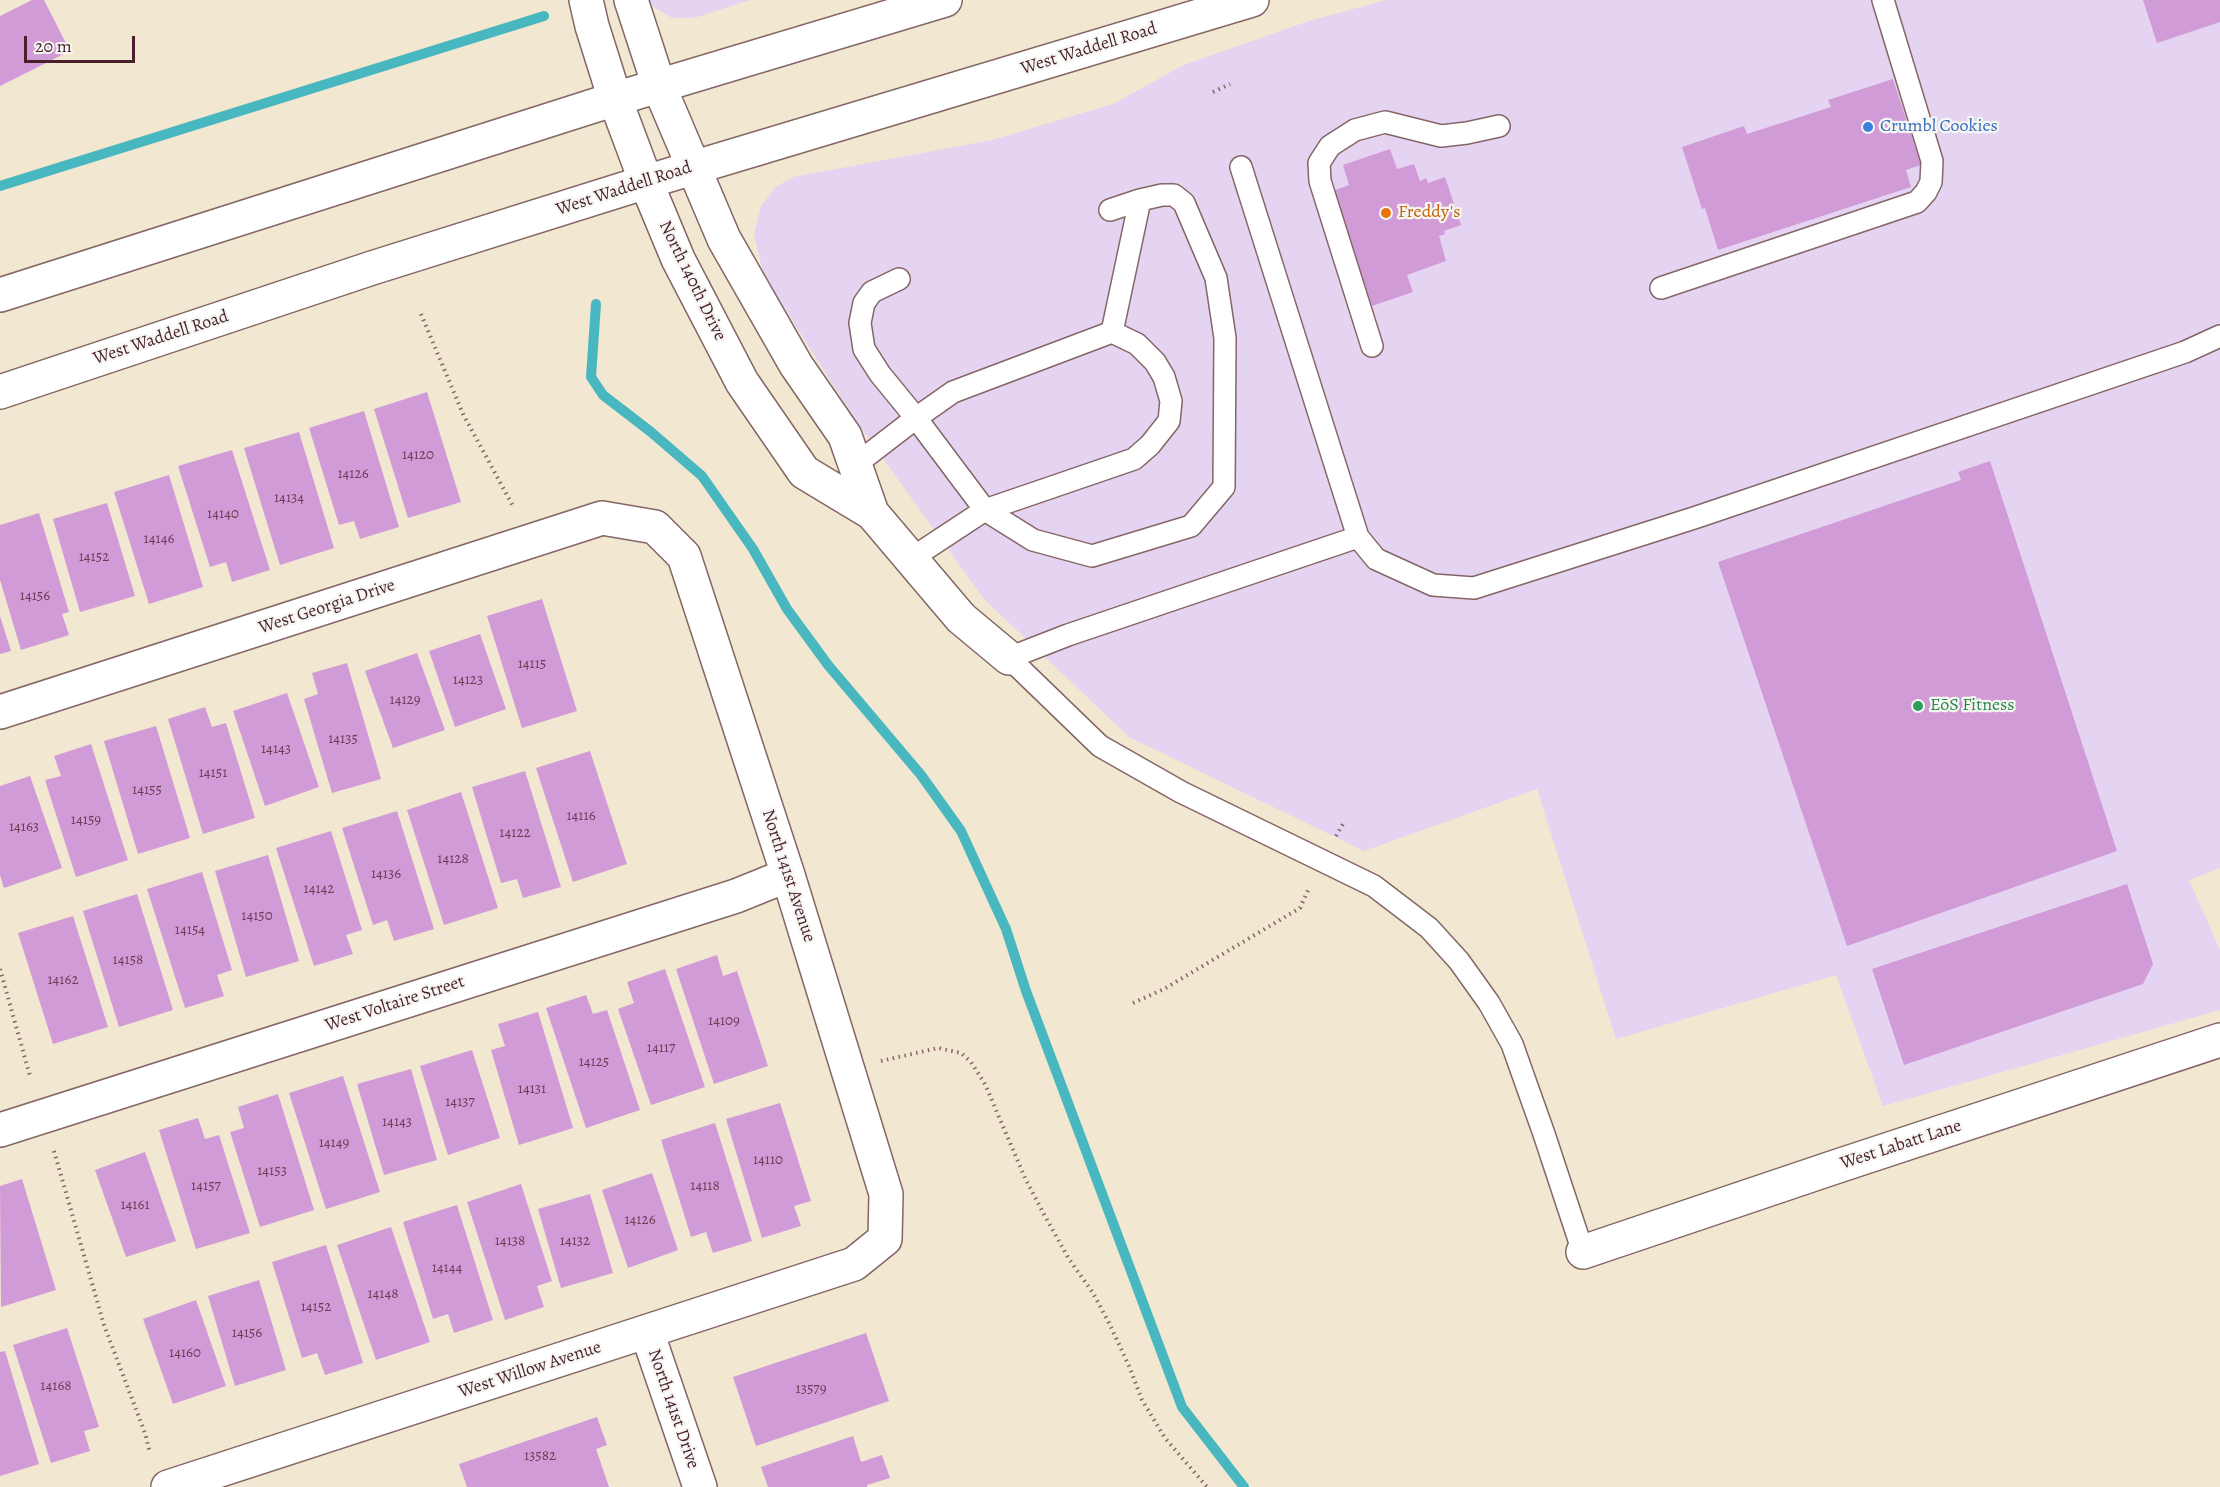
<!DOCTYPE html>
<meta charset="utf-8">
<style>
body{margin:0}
#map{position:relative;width:2220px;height:1487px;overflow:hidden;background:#f2e7d1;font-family:Alegreya,serif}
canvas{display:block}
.scale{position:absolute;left:24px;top:36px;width:111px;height:27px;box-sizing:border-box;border:3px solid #4a1f2b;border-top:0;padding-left:8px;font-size:18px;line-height:21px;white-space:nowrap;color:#4a1f2b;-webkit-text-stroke:4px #f6f6f2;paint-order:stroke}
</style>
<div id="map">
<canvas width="2220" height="1487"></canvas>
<div class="scale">20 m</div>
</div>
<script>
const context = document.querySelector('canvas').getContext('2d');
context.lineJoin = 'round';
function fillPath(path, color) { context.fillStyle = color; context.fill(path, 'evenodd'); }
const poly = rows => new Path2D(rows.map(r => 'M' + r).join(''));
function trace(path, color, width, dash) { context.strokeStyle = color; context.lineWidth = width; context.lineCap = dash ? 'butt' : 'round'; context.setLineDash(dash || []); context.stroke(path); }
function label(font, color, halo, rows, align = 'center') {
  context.font = font + ' Alegreya,serif'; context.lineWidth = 4.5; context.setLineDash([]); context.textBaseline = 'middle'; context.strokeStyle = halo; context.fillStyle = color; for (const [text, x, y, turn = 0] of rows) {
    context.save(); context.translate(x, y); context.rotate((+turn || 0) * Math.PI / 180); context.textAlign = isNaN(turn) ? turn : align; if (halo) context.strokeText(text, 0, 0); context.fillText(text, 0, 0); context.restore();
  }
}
fillPath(poly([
 [648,0,750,0,694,18,672,18,652,6],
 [1386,0,2220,0,2220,868,2189,880,2220,950,2220,1010,1883,1106,1836,975,1616,1039,1537,789,1364,851,1129,737,984,599,856,421,764,276,754,234,761,206,776,187,793,177,992,140,1113,104,1184,65,1309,21]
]), '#e4d3f1');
trace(poly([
 [0,186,544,16],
 [596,304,591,377,603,395,651,432,702,476,753,549,787,609,828,665,921,775,961,831,1006,929,1026,991,1182,1407,1244,1487]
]), '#48b7bf', 10);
fillPath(poly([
 [32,0,44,0,70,51,0,86,0,16],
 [2143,0,2220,0,2220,22,2157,43],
 [1893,79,1921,165,1906,170,1911,187,1718,250,1705,208,1702,209,1682,147,1744,126,1747,134,1831,107,1828,100],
 [1390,149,1397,169,1414,164,1420,181,1426,178,1428,183,1445,177,1461,225,1444,231,1445,234,1439,236,1446,261,1407,275,1413,292,1372,306,1333,191,1349,185,1343,165],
 [427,392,461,502,408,518,374,409],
 [364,411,399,527,360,539,354,521,339,525,309,428],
 [299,432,334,548,280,565,244,448],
 [232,450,270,570,232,582,226,562,210,567,178,466],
 [1990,461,2117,851,1847,946,1718,562,1961,480,1958,472],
 [169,475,203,587,149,604,114,492],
 [107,503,135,596,80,612,53,519],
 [39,513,69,612,62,614,69,635,21,650,0,580,0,525],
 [542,599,577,711,522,728,487,616],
 [0,616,11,651,0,654],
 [480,634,506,709,455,727,429,651],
 [417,653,445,730,393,748,365,671],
 [347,663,381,779,332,793,304,699,318,694,312,673],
 [287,693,319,787,265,806,233,711],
 [205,707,212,727,226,723,255,818,203,834,168,719],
 [156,726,190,838,138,854,104,741],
 [91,744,128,860,76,877,45,780,61,776,54,756],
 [590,751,627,864,573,882,536,768],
 [525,771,561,887,523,898,517,879,501,883,472,787],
 [30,776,62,868,4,888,0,875,0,786],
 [461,792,498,908,444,925,407,810],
 [397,811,434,929,394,941,387,920,373,925,342,828],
 [331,831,362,930,346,935,353,954,314,966,276,848],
 [268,855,299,961,246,977,215,871],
 [202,872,232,970,217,975,224,996,185,1008,147,889],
 [2127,884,2153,964,2143,984,1904,1065,1872,969],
 [137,894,173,1010,119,1027,83,911],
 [73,916,108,1027,53,1044,18,933],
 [717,955,723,976,737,971,768,1066,714,1084,676,969],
 [665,969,705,1087,651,1105,618,1009,634,1003,627,982],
 [586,995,593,1014,607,1010,640,1110,586,1128,546,1008],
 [538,1012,573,1128,519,1145,491,1050,505,1046,498,1024],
 [472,1050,500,1138,448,1155,420,1066],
 [411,1069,437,1160,384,1175,357,1084],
 [343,1076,380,1192,326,1209,289,1093],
 [278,1094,314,1210,260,1227,230,1132,244,1128,238,1107],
 [780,1103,811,1201,794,1206,801,1226,762,1238,726,1119],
 [198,1118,205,1139,219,1135,250,1233,196,1249,159,1130],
 [715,1123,752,1241,713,1253,706,1232,691,1237,661,1140],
 [145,1152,176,1241,126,1257,95,1170],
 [652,1173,678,1250,628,1268,602,1190],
 [22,1179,56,1290,1,1307,0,1186],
 [521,1184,552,1281,537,1286,544,1307,505,1320,467,1202],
 [590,1194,613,1273,561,1288,538,1209],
 [457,1205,493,1320,454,1333,448,1314,433,1319,403,1222],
 [391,1227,430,1342,376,1360,337,1245],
 [326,1245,363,1363,325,1375,317,1353,302,1358,272,1262],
 [259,1280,286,1370,235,1386,208,1296],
 [196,1300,226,1386,173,1404,143,1319],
 [67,1328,99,1427,84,1431,90,1451,51,1463,13,1345],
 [866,1333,889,1401,756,1446,733,1377],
 [5,1351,39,1464,0,1476,0,1352],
 [597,1417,607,1445,596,1449,609,1487,467,1487,459,1464],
 [853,1436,861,1462,882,1455,890,1478,867,1485,867,1487,768,1487,761,1467]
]), '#d19bd8');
const lane = poly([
 [1241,167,1358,537,1068,635,1009,658,1100,746,1181,792,1374,886,1429,928,1459,961,1489,1003,1512,1044,1544,1134,1583,1252],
 [1110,210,1140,200],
 [1661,288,1917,202,1926,192,1931,182,1932,161,1883,0],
 [1372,346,1320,181,1319,163,1330,146,1355,130,1385,122,1441,136,1467,133,1499,126],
 [855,465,916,418,953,392,1112,332,1137,344,1155,362,1164,377,1171,401,1169,421,1150,445,1134,459,985,510,916,418,880,374,864,349,860,323,864,303,872,292,899,279],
 [1358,537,1376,559,1433,585,1474,588,1694,518,2185,352,2220,336],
 [912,558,985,510,1033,540,1092,556,1191,526,1224,487,1225,338,1216,278,1184,203,1174,195,1162,195,1140,200,1112,332]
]);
const street = poly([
 [0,712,602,518,655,527,684,556,788,875,886,1194,885,1239,854,1264,168,1487],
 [0,1130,736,896,788,875],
 [1583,1252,1835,1167,2220,1040],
 [647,1332,700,1487]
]);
const secondary = poly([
 [586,0,592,26,615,99,646,182,678,259,742,382,804,472,872,513,961,618,1009,658],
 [631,0,659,86,724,239,796,365,845,436,872,513],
 [0,295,615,99,945,0],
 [0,392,372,268,646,182,1252,0]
]);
trace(lane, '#856565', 24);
trace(street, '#856565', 36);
trace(secondary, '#856565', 36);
trace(poly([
 [1213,92,1230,84],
 [421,314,463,414,514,508],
 [1336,836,1343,824],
 [0,969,30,1076],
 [1133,1003,1164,989,1300,908,1309,888],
 [881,1061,938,1048,961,1053,971,1062,985,1084,1025,1178,1046,1218,1069,1259,1093,1293,1109,1323,1129,1366,1142,1400,1165,1438,1207,1487],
 [54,1151,104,1325,145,1433,150,1453]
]), '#856565', 4, [1.5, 4.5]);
trace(lane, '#fff', 21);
trace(street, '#fff', 33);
trace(secondary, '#fff', 33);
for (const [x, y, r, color] of [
 [1868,127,6,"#3f7fe0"],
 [1386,213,6,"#e8710a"],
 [1918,706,6,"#2e9e5b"]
]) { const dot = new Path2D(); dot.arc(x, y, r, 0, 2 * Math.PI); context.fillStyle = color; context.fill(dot); trace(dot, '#f6f6f2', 2); }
label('15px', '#6c3e56', null, [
 ["14120",418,455],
 ["14126",353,474],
 ["14134",289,498],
 ["14140",223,514],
 ["14146",159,539],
 ["14152",94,557],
 ["14156",35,596],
 ["14115",532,664],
 ["14123",468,680],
 ["14129",405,700],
 ["14135",343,739],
 ["14143",276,749],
 ["14151",213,773],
 ["14155",147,790],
 ["14116",581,816],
 ["14159",86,820],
 ["14163",24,827],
 ["14122",515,833],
 ["14128",453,859],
 ["14136",386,874],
 ["14142",319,889],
 ["14150",257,916],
 ["14154",190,930],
 ["14158",128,960],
 ["14162",63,980],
 ["14109",724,1021],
 ["14117",661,1048],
 ["14125",594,1062],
 ["14131",532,1089],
 ["14137",460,1102],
 ["14143",397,1122],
 ["14149",334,1143],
 ["14110",768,1160],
 ["14153",272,1171],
 ["14157",206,1186],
 ["14118",705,1186],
 ["14161",135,1205],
 ["14126",640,1220],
 ["14138",510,1241],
 ["14132",575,1241],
 ["14144",447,1268],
 ["14148",383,1294],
 ["14152",316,1307],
 ["14156",247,1333],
 ["14160",185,1353],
 ["14168",56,1386],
 ["13579",811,1389],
 ["13582",540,1456]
]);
label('18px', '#4a1f2b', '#f6f6f2', [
 ["West Waddell Road",1089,49,-17],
 ["West Waddell Road",624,189,-18],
 ["North 140th Drive",692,281,64],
 ["West Waddell Road",161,338,-18],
 ["West Georgia Drive",327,607,-18],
 ["North 141st Avenue",788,876,72],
 ["West Voltaire Street",395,1004,-18],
 ["West Labatt Lane",1901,1145,-18],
 ["West Willow Avenue",530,1370,-18],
 ["North 141st Drive",673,1409,71]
]);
label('18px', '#366cbe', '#f6f6f2', [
 ["Crumbl Cookies",1880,127]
], 'left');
label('18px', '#c56008', '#f6f6f2', [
 ["Freddy's",1398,213]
], 'left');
label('18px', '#27864d', '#f6f6f2', [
 ["EōS Fitness",1930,706]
], 'left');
</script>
